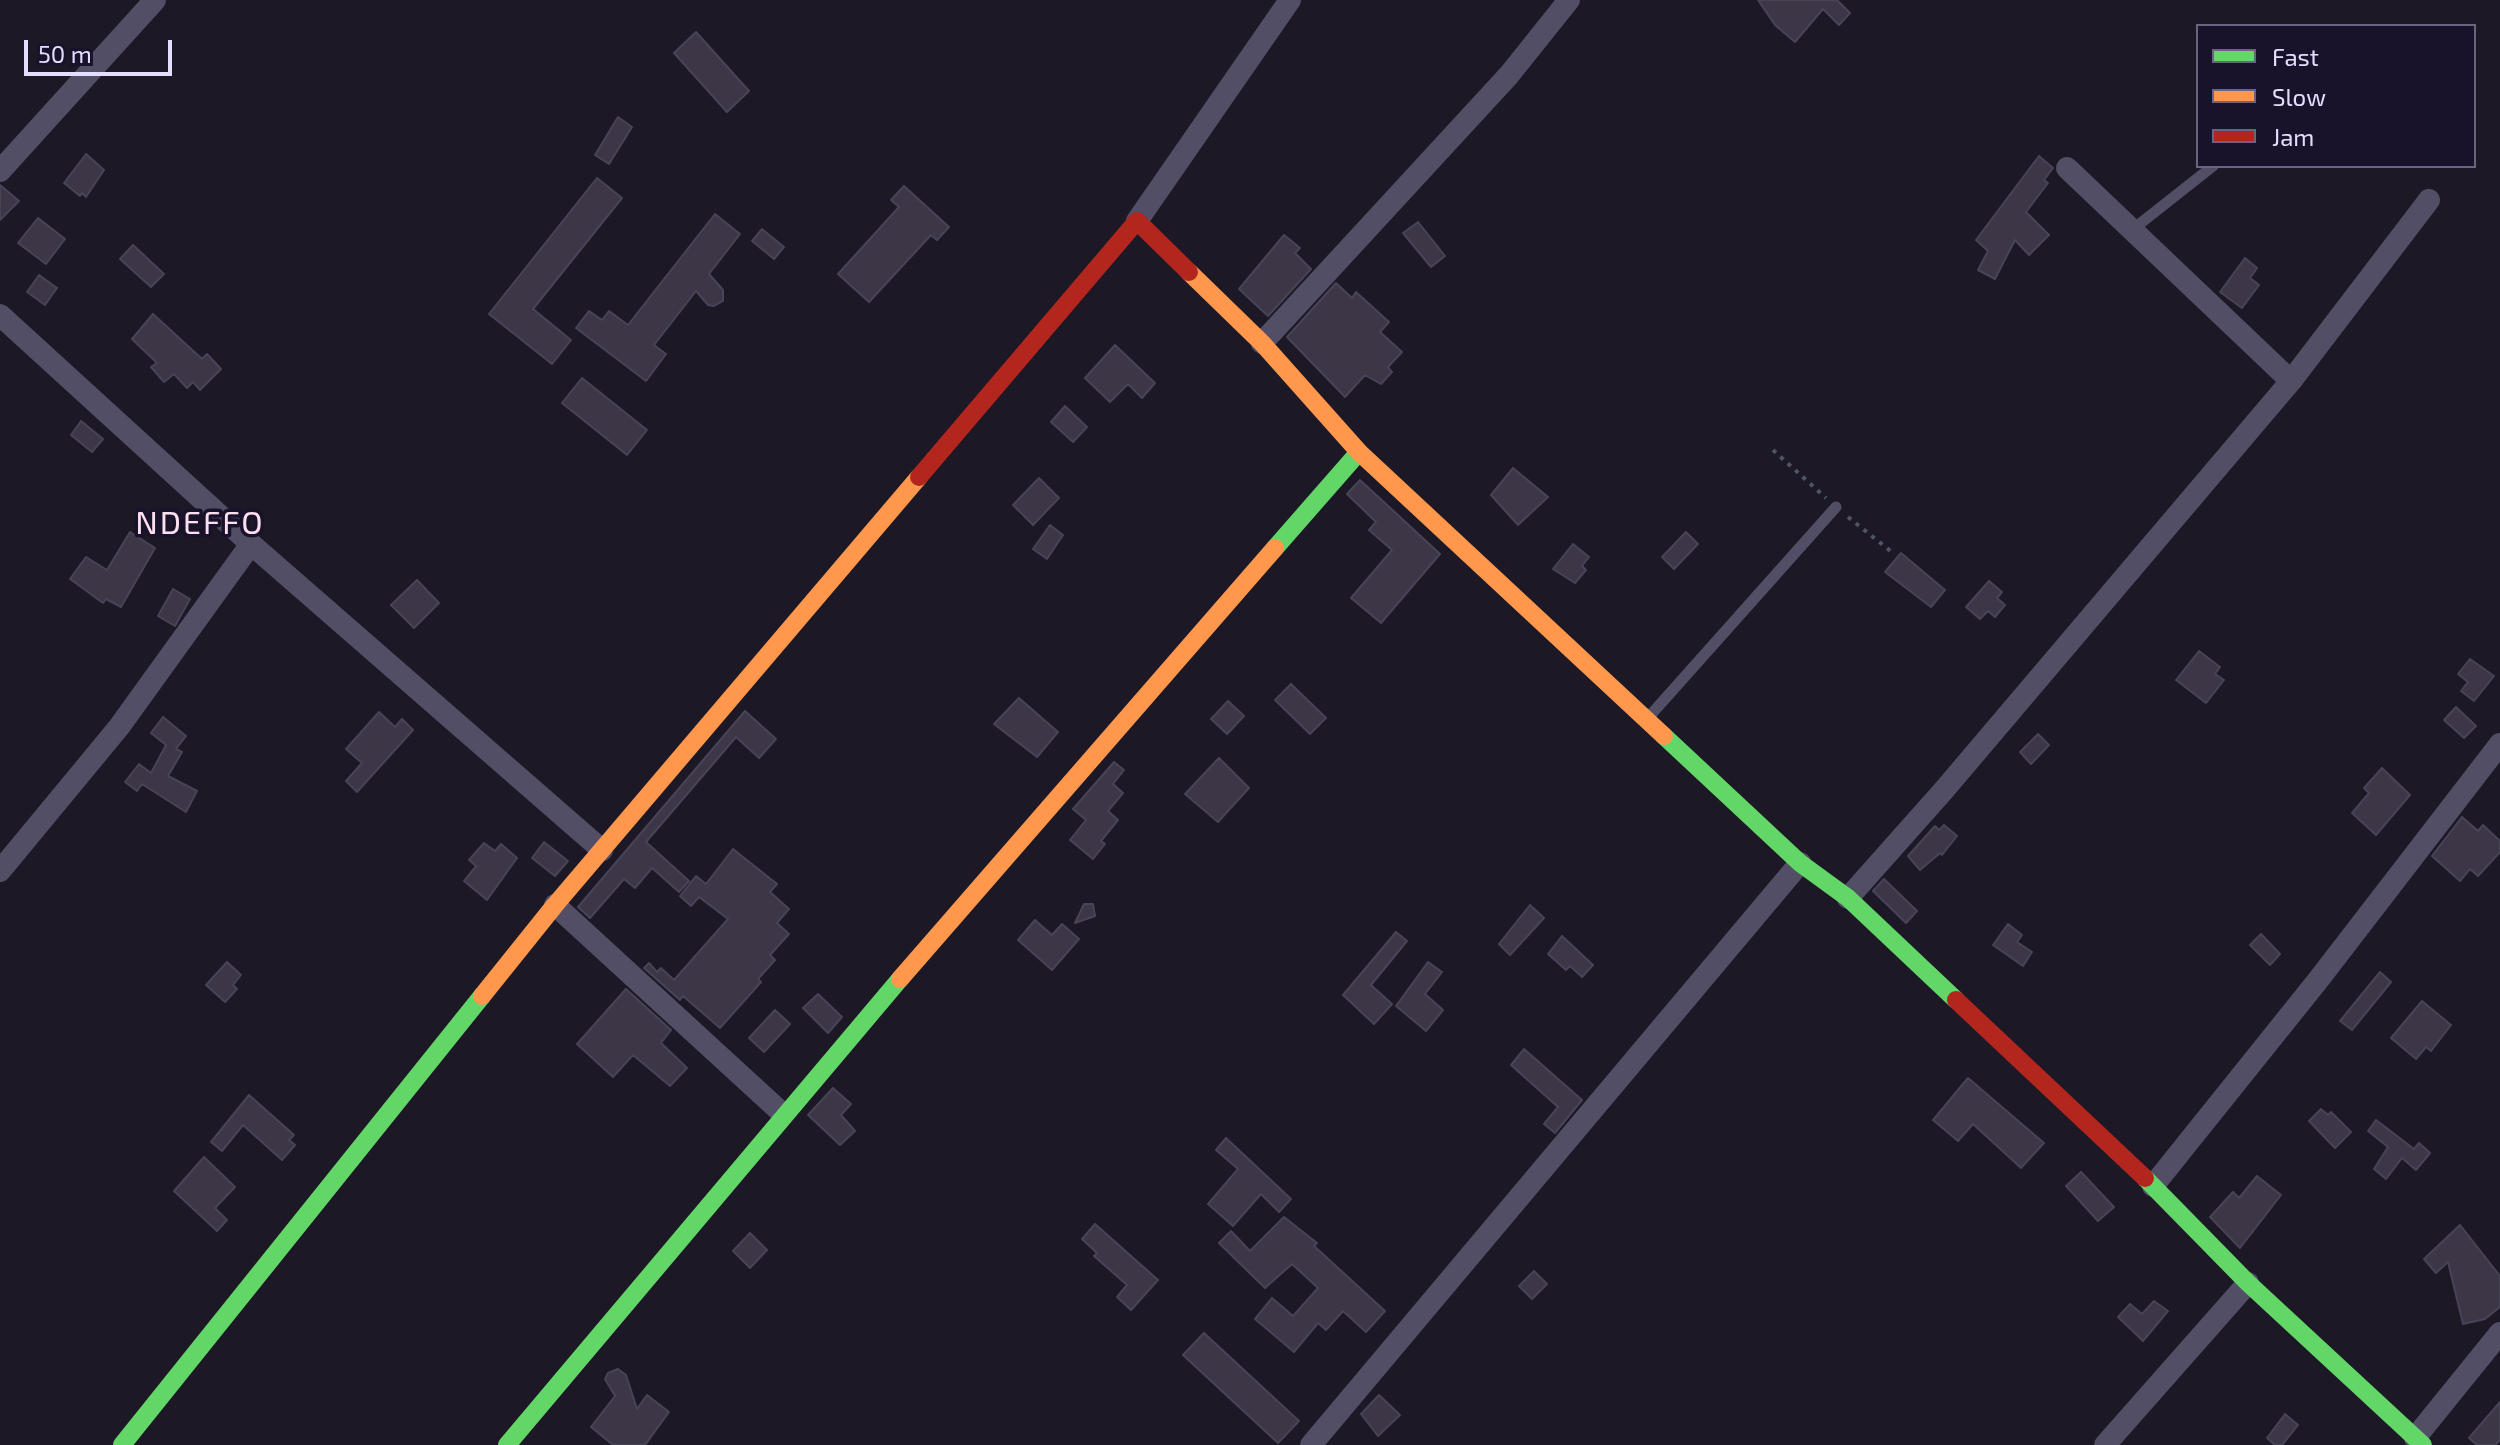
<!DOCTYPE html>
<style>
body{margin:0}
#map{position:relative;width:2500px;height:1445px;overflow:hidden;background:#1c1825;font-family:"Exo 2",sans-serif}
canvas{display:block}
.legend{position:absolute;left:2196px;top:24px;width:280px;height:144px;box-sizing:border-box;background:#19122b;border:2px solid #6b637f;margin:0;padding:10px 14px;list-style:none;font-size:24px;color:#e5ddfe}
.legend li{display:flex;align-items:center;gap:16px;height:40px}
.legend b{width:40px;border:2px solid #6b637f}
.scale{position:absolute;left:24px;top:40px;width:148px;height:36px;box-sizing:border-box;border:4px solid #e5ddfe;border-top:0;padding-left:10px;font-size:24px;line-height:28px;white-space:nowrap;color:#e5ddfe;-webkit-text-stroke:6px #19122b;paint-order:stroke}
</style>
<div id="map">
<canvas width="2500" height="1445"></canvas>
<ul class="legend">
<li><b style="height:10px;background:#63d668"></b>Fast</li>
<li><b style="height:10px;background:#ff974d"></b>Slow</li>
<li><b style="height:10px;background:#b3261e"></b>Jam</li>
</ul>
<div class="scale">50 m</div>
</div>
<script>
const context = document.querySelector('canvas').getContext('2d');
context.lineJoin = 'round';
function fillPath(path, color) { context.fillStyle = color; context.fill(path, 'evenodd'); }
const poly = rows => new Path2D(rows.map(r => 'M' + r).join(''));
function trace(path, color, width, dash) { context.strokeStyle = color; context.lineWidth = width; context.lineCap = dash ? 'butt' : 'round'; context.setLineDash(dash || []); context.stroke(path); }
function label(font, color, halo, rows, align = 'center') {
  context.font = font + ' "Exo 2",sans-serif'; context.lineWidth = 7; context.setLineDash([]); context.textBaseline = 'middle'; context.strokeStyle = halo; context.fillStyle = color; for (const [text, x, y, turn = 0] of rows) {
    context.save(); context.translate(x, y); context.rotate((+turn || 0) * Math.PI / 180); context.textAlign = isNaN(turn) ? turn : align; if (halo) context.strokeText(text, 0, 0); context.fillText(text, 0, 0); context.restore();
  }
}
const building = poly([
 [1758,0,1837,0,1850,13,1839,25,1823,9,1795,42,1775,25,1758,0],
 [696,32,749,91,727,112,674,53,696,32],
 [618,117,632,127,609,164,595,155,618,117],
 [86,154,104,170,86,197,82,193,80,196,64,183,86,154],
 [2039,156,2053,168,2044,180,2048,183,2026,212,2049,235,2029,255,2015,240,1995,279,1978,270,1988,251,1976,240,2039,156],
 [597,178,622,198,533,309,571,340,552,364,489,314,597,178],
 [0,185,19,201,0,220,0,185],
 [904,186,949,227,937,240,931,235,869,302,838,274,899,207,891,200,904,186],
 [715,214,740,234,709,274,723,290,723,301,714,306,708,305,696,291,654,345,666,354,646,381,576,328,589,311,602,320,609,311,628,325,715,214],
 [38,218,65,239,46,264,18,243,38,218],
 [1418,222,1445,256,1431,267,1403,233,1418,222],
 [762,229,784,247,774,259,752,241,762,229],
 [1284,235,1300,248,1295,253,1311,269,1268,316,1239,289,1284,235],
 [133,245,164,274,151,287,120,259,133,245],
 [2245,258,2257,268,2250,278,2259,285,2242,308,2220,292,2245,258],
 [39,275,57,288,45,305,27,292,39,275],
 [1336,283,1352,298,1356,292,1389,322,1380,332,1402,352,1388,367,1392,372,1381,384,1365,375,1345,397,1287,337,1336,283],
 [153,314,202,359,207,354,221,369,200,390,193,382,187,388,174,374,164,382,151,367,157,363,132,339,153,314],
 [1115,345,1155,383,1142,398,1128,384,1110,402,1085,378,1115,345],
 [582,378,647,430,627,455,562,403,582,378],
 [1065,406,1087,427,1073,442,1051,422,1065,406],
 [81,421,103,439,92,452,71,435,81,421],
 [1513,468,1548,497,1518,525,1491,495,1513,468],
 [1039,478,1059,498,1033,525,1013,505,1039,478],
 [1360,480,1440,554,1381,623,1351,598,1392,550,1369,530,1376,522,1347,494,1360,480],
 [1050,525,1063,535,1047,559,1033,549,1050,525],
 [130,532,155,548,121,607,106,599,103,603,70,579,86,557,107,570,130,532],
 [1686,532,1698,544,1674,569,1662,557,1686,532],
 [1573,544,1589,557,1582,566,1586,570,1575,583,1553,569,1573,544],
 [1901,553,1945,590,1931,607,1885,572,1901,553],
 [417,580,439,603,414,628,391,605,417,580],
 [1989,581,2002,592,1997,598,2005,605,1995,617,1988,611,1980,619,1966,607,1989,581],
 [173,589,190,599,175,626,158,616,173,589],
 [2199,651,2220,667,2215,674,2224,680,2206,703,2176,680,2199,651],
 [2470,659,2494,676,2474,701,2461,691,2468,682,2458,674,2470,659],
 [1291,684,1326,718,1310,734,1275,700,1291,684],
 [1019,698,1058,732,1037,757,994,724,1019,698],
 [1228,701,1244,716,1227,734,1211,719,1228,701],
 [2456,707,2476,726,2464,738,2444,720,2456,707],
 [745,711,776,739,759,758,736,737,646,842,689,881,679,892,652,868,635,888,624,879,590,918,578,907,745,711],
 [379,712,395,727,402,719,413,730,357,792,346,781,362,763,346,749,379,712],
 [163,717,186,736,176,749,182,752,168,776,197,791,186,812,142,784,137,791,125,782,139,764,151,773,166,745,151,733,163,717],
 [2038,734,2049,745,2031,764,2020,752,2038,734],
 [1219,758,1249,788,1218,822,1185,794,1219,758],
 [1114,762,1124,770,1113,784,1123,793,1108,811,1118,820,1101,841,1105,844,1093,859,1070,840,1086,820,1073,809,1114,762],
 [2382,768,2410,795,2376,835,2352,813,2369,793,2364,788,2382,768],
 [2462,817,2478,831,2483,825,2500,841,2500,852,2478,876,2470,869,2460,881,2432,856,2462,817],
 [1944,825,1957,836,1942,855,1940,853,1920,870,1908,856,1935,826,1939,830,1944,825],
 [544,842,568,861,555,876,532,858,544,842],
 [484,843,495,851,501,844,517,858,487,900,464,881,476,866,469,860,484,843],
 [733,849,777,884,770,892,789,909,777,923,789,934,770,955,775,960,758,979,761,982,720,1028,683,996,680,1000,644,968,649,963,657,972,661,968,674,980,728,919,699,897,691,906,680,896,696,876,706,884,733,849],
 [1884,879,1917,911,1906,923,1873,891,1884,879],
 [1084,904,1093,904,1095,916,1075,923,1084,904],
 [1530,905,1544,918,1510,955,1499,944,1530,905],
 [1035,920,1052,935,1062,924,1079,939,1052,970,1018,940,1035,920],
 [2008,924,2022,935,2017,942,2032,952,2023,966,1993,945,2008,924],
 [1396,932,1407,941,1371,985,1392,1004,1374,1024,1343,995,1396,932],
 [2261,934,2280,954,2270,965,2250,945,2261,934],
 [1562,936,1593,965,1582,977,1570,966,1566,970,1548,954,1562,936],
 [227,962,241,975,233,985,237,989,225,1002,206,985,227,962],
 [1428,962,1442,972,1425,994,1443,1010,1426,1031,1396,1006,1428,962],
 [2380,972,2391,982,2352,1030,2340,1021,2380,972],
 [626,989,671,1030,661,1043,687,1068,670,1086,633,1055,613,1077,577,1044,626,989],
 [818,994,842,1017,828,1033,803,1008,818,994],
 [2422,1001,2451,1025,2431,1051,2426,1047,2416,1059,2391,1038,2422,1001],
 [775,1010,790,1024,764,1052,749,1038,775,1010],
 [1524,1049,1582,1100,1555,1133,1544,1124,1558,1107,1511,1065,1524,1049],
 [1968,1078,2044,1143,2021,1168,1973,1124,1958,1141,1933,1120,1968,1078],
 [833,1088,851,1104,841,1115,855,1131,840,1145,808,1115,833,1088],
 [249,1095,294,1135,289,1140,295,1145,282,1160,243,1125,222,1151,211,1142,249,1095],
 [2321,1109,2328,1115,2331,1112,2351,1132,2335,1148,2309,1121,2321,1109],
 [2376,1120,2414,1149,2419,1143,2430,1153,2416,1170,2402,1158,2386,1179,2374,1169,2388,1147,2368,1131,2376,1120],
 [1226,1138,1291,1199,1279,1212,1261,1194,1233,1226,1208,1204,1238,1169,1216,1150,1226,1138],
 [204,1157,235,1187,215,1208,227,1220,217,1231,174,1191,204,1157],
 [2081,1172,2114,1207,2098,1221,2066,1186,2081,1172],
 [2257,1176,2281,1195,2240,1248,2210,1217,2233,1192,2239,1198,2257,1176],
 [1284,1217,1317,1243,1314,1246,1385,1311,1366,1332,1343,1311,1326,1330,1318,1323,1294,1352,1255,1319,1272,1298,1293,1316,1318,1288,1292,1264,1265,1288,1219,1243,1231,1231,1250,1251,1284,1217],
 [1095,1224,1158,1280,1131,1310,1117,1297,1127,1285,1094,1256,1097,1253,1082,1239,1095,1224],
 [2460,1225,2500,1276,2500,1307,2485,1319,2463,1324,2448,1262,2436,1273,2424,1259,2460,1225],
 [750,1233,767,1250,750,1268,733,1251,750,1233],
 [1534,1271,1547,1284,1532,1299,1519,1286,1534,1271],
 [2154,1301,2168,1311,2143,1341,2118,1317,2130,1304,2142,1314,2154,1301],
 [1204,1333,1299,1421,1278,1443,1183,1355,1204,1333],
 [618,1369,626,1375,637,1409,647,1395,669,1412,645,1445,613,1445,591,1427,615,1396,605,1379,608,1373,618,1369],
 [1379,1395,1400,1415,1378,1436,1361,1414,1379,1395],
 [2500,1402,2500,1440,2495,1445,2477,1445,2469,1438,2500,1402],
 [2285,1414,2298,1425,2282,1445,2275,1445,2267,1438,2285,1414]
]);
fillPath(building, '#3c3646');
trace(building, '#494358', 2);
trace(poly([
 [1773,450,1826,498],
 [1848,517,1893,553]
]), '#4c5666', 4, [4, 6]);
trace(poly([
 [2132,230,2213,166],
 [1647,719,1836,507]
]), '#524e65', 11);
trace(poly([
 [2067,168,2291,381],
 [0,171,155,0],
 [1137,221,1290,0],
 [0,315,251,544,602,850],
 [1262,343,1509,75,1569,0],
 [0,871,119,727,251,544],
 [1848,898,1944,790,2291,381,2429,200],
 [555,905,783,1114],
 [2153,1186,2319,979,2500,744],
 [2415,1438,2500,1333],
 [1311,1445,1800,863],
 [2105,1445,2248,1283]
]), '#524e65', 22);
trace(poly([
 [1275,548,1359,452],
 [1664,736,1800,863,1848,898,1956,1000],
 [2145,1178,2248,1283,2423,1445],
 [122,1445,482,996],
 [507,1445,900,979]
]), '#63d668', 18);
trace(poly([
 [1189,272,1262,343,1359,452,1664,736],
 [900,979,1275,548],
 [482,996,555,905,919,477]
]), '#ff974d', 18);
trace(poly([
 [919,477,1137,221,1189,272],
 [1956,1000,2145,1178]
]), '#b3261e', 18);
context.letterSpacing = '2px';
label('32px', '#fedfef', '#19122b', [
 ["NDEFFO",200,523]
]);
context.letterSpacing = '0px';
</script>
